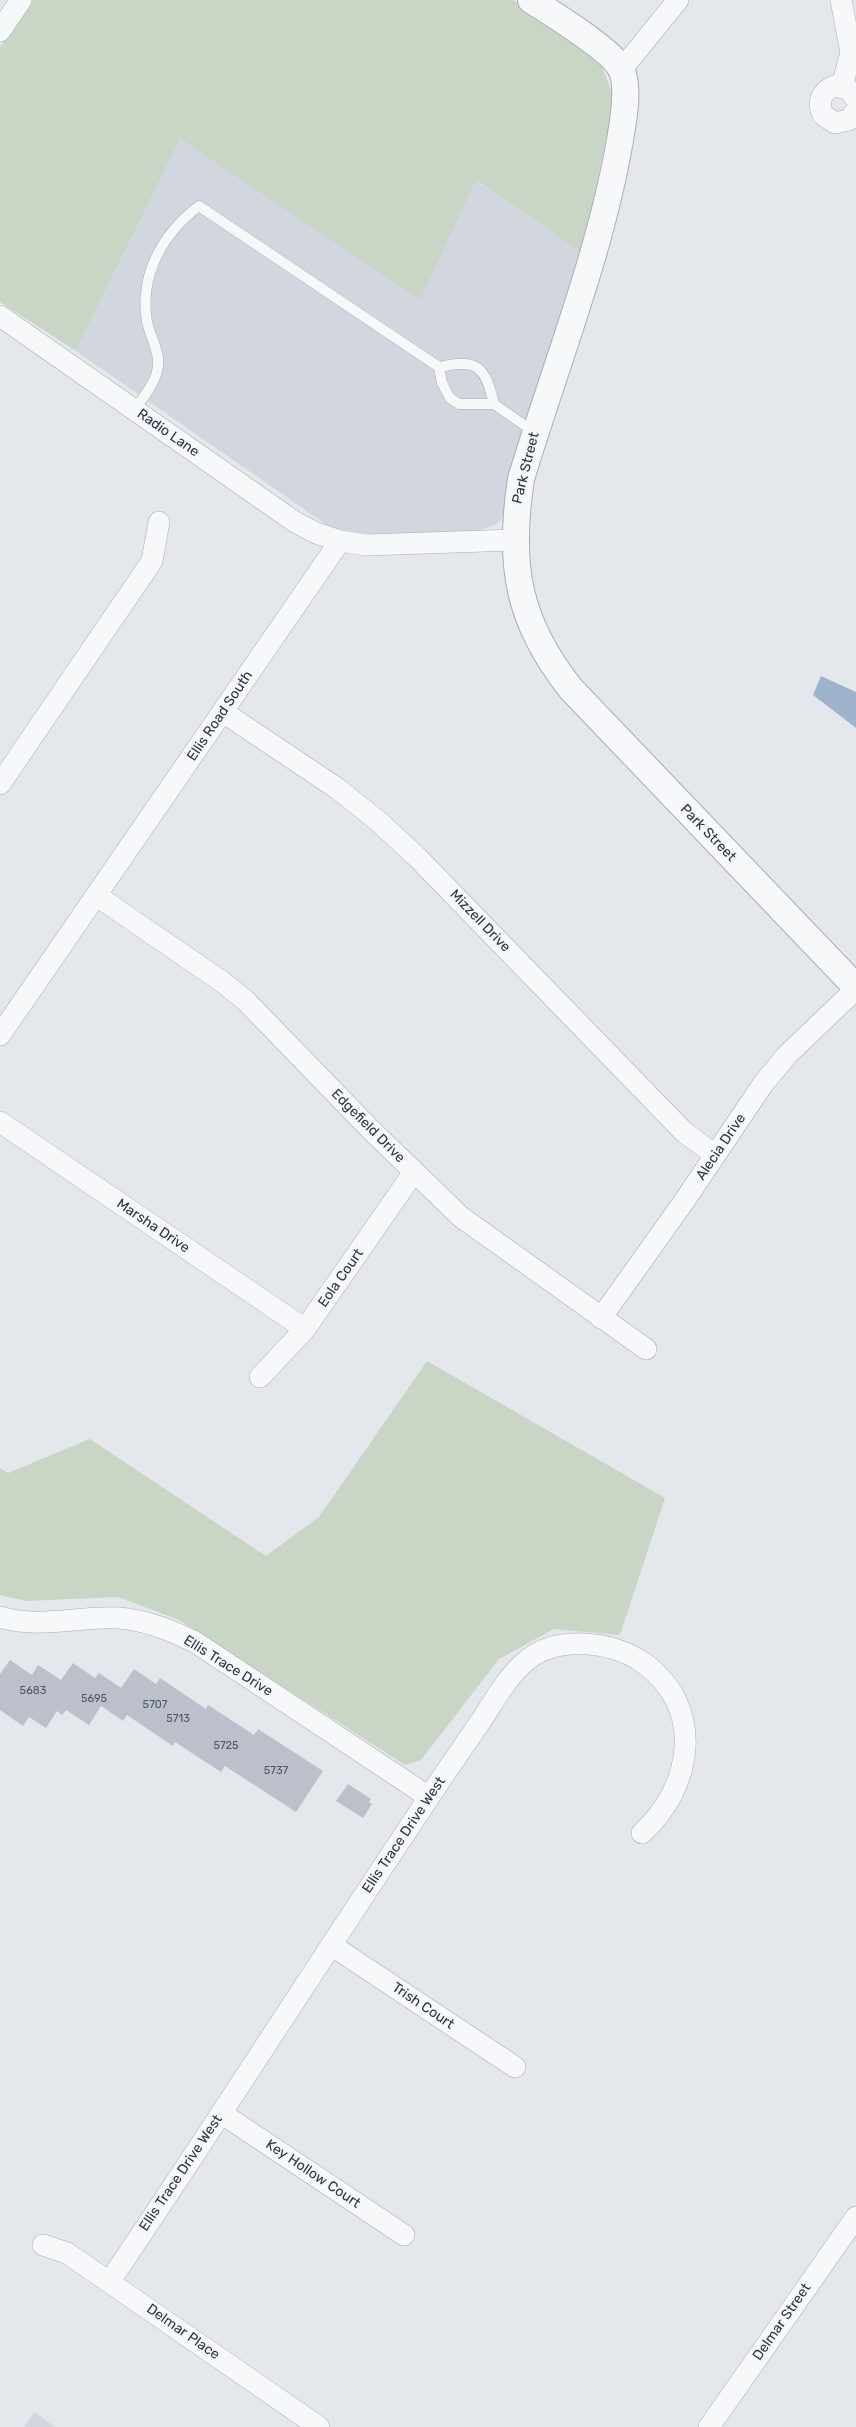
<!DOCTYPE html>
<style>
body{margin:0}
canvas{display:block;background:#e4e7ec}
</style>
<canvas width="856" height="2427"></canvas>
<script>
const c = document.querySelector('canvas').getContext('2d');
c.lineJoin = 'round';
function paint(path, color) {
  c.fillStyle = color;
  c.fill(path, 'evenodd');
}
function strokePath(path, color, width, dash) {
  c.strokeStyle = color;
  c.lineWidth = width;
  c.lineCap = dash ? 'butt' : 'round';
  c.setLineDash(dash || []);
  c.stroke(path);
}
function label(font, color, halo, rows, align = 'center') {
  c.font = font + ' Rubik,sans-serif';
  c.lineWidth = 4;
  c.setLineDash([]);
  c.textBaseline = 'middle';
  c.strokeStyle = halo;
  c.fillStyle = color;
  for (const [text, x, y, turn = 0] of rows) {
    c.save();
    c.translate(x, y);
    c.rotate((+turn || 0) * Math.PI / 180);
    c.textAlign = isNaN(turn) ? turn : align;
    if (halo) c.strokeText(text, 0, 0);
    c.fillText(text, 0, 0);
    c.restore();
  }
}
const built = new Path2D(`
 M180,139L420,300L475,180L583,254L505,515L497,524L475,532L340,534L76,351Z
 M34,2412L55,2427H24Z`);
const green = new Path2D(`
 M33,0H513L598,55L614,99L583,254L476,180L420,300L180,139L76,351L0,302V47Z
 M427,1361L665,1498L620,1635L554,1629L499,1659L421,1760L405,1765L179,1620L118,1597L26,1601L0,1595V1468L8,1473L90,1439L266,1556L319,1517Z`);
const water = new Path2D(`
 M821,676L856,692V728L813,695Z`);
const building = new Path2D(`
 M10,1660L32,1675L38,1665L61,1680L73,1663L95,1678L99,1673L121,1688L134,1669L156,1684L160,1678L206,1709L208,1705L254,1735L258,1729L323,1771L296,1812L225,1766L221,1772L175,1742L173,1746L127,1715L123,1721L101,1706L89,1725L66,1710L62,1715L57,1711L46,1728L29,1717L23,1726L0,1710V1674Z
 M348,1784L371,1799L369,1802L372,1804L363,1818L336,1801Z`);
const service = new Path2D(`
 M439,367C478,358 485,367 494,404
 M135,409C144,396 156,383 158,366C160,353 150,335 147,322C139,275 163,233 199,206L439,367L442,383L450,398L459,404H494L534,432`);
const minor = new Path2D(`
 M841,0L851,53L842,86
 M0,31L21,0
 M622,69L678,0
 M856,99L848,89L834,86C821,92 817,102 823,115L835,123L849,120L856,111
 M0,316L295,522L316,533L340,541L366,545L515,540
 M223,712L338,789L378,821L417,857L684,1132L715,1155
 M0,784L152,561L159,522
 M97,896L221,981L245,1000L372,1131L461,1217L646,1349
 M0,1035L340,541
 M0,1122L305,1329
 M601,1318L685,1200L763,1084L787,1055L856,989
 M260,1377L305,1329L414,1172
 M0,1617C39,1629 79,1616 118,1618C146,1620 170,1630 195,1642L429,1797
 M331,1945L515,2067
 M221,2113L404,2235
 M43,2245L67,2253L319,2427
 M110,2281C210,2133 306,1982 406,1832C430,1795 455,1758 481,1721C494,1701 507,1677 526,1661C556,1635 611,1641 642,1662C705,1705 694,1786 642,1833
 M709,2427L856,2217`);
const tertiary = new Path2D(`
 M531,0C551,13 612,50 621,69C630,86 623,122 620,140C600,256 555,366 521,479C508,564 517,621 571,689L856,987`);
const numberNames = [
 ["5683",33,1691],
 ["5695",94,1699],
 ["5707",155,1705],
 ["5713",178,1719],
 ["5725",226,1746],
 ["5737",276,1771]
];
const streetNames = [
 ["Radio Lane",168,433,35],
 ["Park Street",526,468,-76],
 ["Ellis Road South",220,716,-56],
 ["Park Street",708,833,46],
 ["Mizzell Drive",480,921,46],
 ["Edgefield Drive",368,1126,45],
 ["Alecia Drive",721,1147,-56],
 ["Marsha Drive",153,1226,34],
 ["Eola Court",341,1278,-55],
 ["Ellis Trace Drive",228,1666,32],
 ["Ellis Trace Drive West",404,1835,-56],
 ["Trish Court",423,2006,34],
 ["Ellis Trace Drive West",181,2173,-56],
 ["Key Hollow Court",313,2174,34],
 ["Delmar Street",782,2322,-55],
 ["Delmar Place",183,2332,35]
];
paint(built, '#d2d6de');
paint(green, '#c9d6c5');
paint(water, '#9fb4cc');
paint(building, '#bbc0ca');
strokePath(service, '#a9aeb7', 11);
strokePath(minor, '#a9aeb7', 22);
strokePath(tertiary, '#a9aeb7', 28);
strokePath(service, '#f7f8fa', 10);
strokePath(minor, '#f7f8fa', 21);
strokePath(tertiary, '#f7f8fa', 26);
label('11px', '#4f5766', null, numberNames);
label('14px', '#2b3445', '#f4f6f9', streetNames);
</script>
